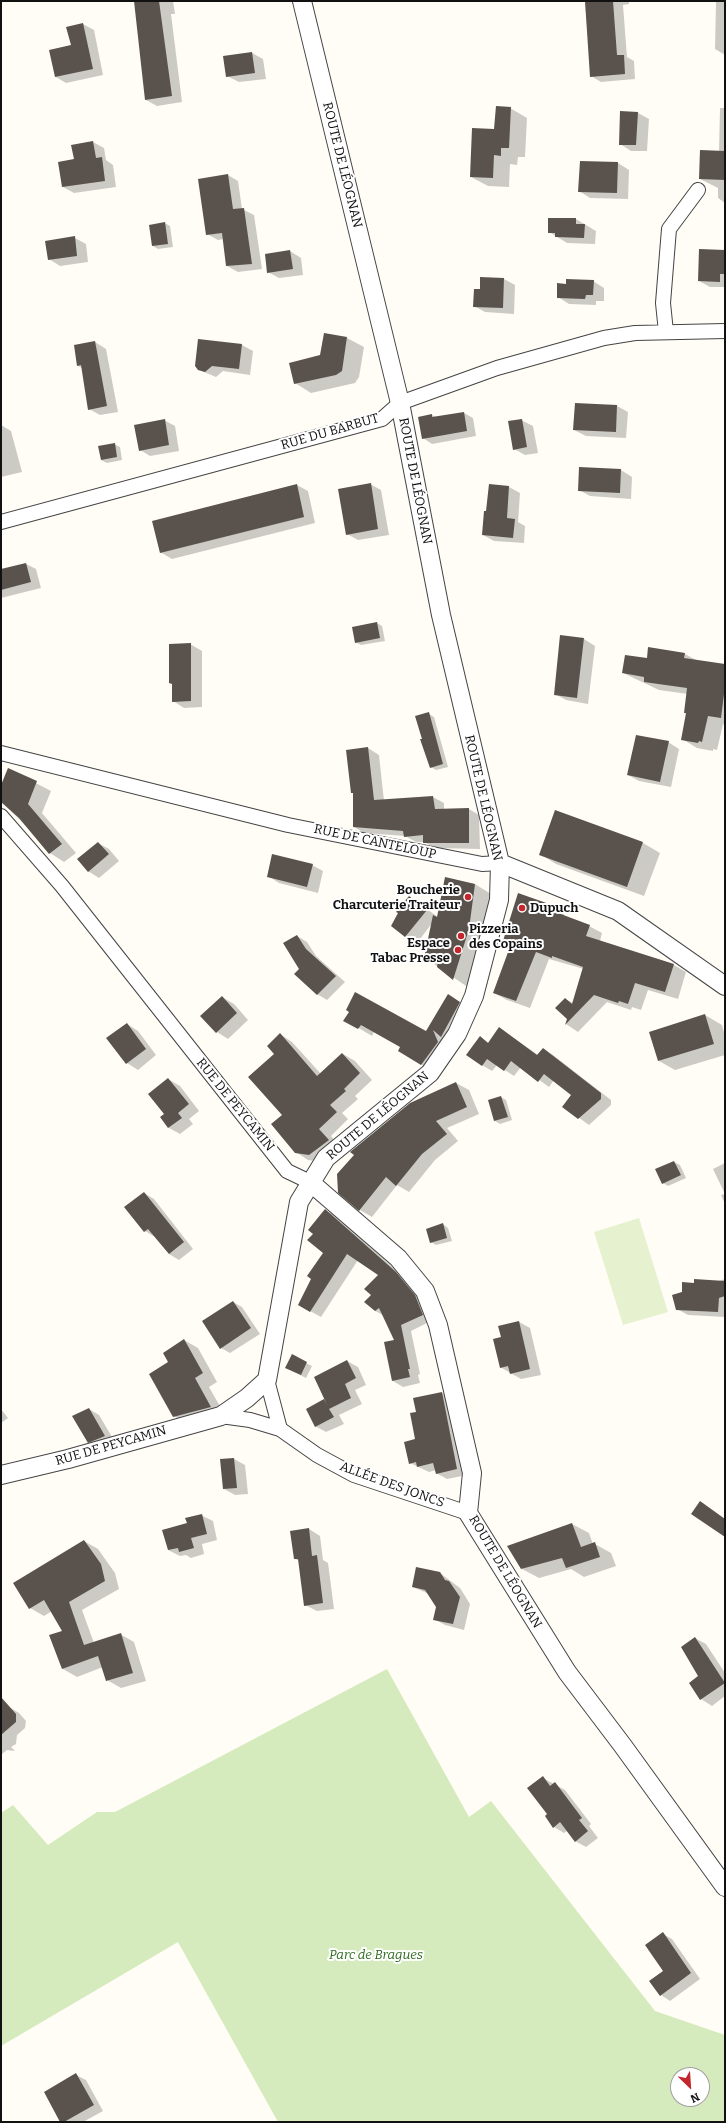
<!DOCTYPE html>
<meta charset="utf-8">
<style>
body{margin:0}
#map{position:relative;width:726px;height:2123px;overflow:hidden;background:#fffdf5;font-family:Bitter,serif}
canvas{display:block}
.frame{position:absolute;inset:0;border:2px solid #111;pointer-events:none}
.north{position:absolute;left:670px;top:2067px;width:40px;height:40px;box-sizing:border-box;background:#fff;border:1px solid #a0a0a0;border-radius:50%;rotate:155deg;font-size:11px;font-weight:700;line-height:16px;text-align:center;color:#111}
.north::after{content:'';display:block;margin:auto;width:14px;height:18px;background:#c4262e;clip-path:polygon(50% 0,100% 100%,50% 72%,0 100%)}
</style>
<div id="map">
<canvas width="726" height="2123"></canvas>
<div class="frame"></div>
<div class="north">N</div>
</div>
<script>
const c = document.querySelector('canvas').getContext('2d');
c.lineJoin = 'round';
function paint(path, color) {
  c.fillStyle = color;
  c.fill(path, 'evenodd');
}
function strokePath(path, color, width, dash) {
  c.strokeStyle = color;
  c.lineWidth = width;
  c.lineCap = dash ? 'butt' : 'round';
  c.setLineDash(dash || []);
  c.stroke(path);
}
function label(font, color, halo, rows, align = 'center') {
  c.font = font + ' Bitter,serif';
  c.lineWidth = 4;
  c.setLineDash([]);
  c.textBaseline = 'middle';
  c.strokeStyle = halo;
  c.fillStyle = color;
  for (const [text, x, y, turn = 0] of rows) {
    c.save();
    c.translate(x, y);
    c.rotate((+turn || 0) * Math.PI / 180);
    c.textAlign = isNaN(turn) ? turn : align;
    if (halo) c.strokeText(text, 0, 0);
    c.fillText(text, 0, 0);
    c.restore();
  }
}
const green = new Path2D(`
 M387,1669L469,1817L491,1801L655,2011L725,2035V2122H278L178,1942L1,2046V1813L13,1805L48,1845L97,1812H115ZM678,2075H702V2099H678Z`);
const pitch = new Path2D(`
 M639,1218L668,1312L623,1325L594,1232Z`);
const shadow = new Path2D(`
 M135,1H173L175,14H171L182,102L157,106L146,100Z
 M585,1H629V4L623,5L627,57L634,61L635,79L601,82L591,76Z
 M716,2H725V55L715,49Z
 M83,24L94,30L103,75L66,83L56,77Z
 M252,53L263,59L266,79L239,82L227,76Z
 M510,108L527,118L525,157H518L517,165L510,164L509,187L488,186L471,177L495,130Z
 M720,108H725V203L718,198V188L700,179L719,152Z
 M638,113L649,119L647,151H631L620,144Z
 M93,142L104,148L106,160L113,165L116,187L74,193L63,187L75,160Z
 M618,163L629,170L628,199L590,198L579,191Z
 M228,175L238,181L242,209L254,215L262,269L238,272L227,266L224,239L218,240L207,234Z
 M576,219L596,231L595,244L567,243L549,232Z
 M165,223L170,226L173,247L158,249L153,246Z
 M75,238L86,244L88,262L60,266L49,259Z
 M725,250V287H710L699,281Z
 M290,251L301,258L303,275L279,278L268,272Z
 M481,278L504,279L515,285L514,314L485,312L474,306L481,290Z
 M593,281L604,288V301H596V305L569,304L558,297Z
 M325,334L347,338L364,347L359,377L355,383L311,393L295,383L321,356Z
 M95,342L106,349L118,412L100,415L89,409L82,368L78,366Z
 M242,345L253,351L250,375L223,371L216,377L199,370Z
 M617,406L628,412L626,438L586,436L574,430Z
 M464,413L473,418L476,436L432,444L423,438L432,415L436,417Z
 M164,420L175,426L179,451L150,456L140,450Z
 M521,420L533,426L538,453L525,455L514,449Z
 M1,425L11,431L22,472L1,477Z
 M114,444L120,447L122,460L107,463L101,460Z
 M580,468L621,470L632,477L631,499L590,496L579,490Z
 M370,484L381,490L389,535L358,540L347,534Z
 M297,485L308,491L315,523L172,559L160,552L153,522Z
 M509,487L520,493L518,522L525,526L524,543L494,541L483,535L487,512Z
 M26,564L36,569L41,588L1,598V570Z
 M377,623L382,626L385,641L361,645L355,642Z
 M584,639L595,646L588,704L566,700L555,694Z
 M190,644L202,651V707L184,708L173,701Z
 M685,654L698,661L725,665V725L723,724L717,750L713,749V751L697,748L682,739L687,714L685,713L688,694L659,690L623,673L647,659Z
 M429,714L434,717L448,767L436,770L431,767L423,739Z
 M668,742L679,749L671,787L639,781L628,775Z
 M368,748L379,755L384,801L433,797L444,803V810L469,809L479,815L480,849L435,848L424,842H416L405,836L364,833L354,827V793L347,751Z
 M9,769L51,791L42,813L76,853L64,862L50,853L28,828L1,801V787Z
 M555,811L643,843L660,853L644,896L556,864L540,854Z
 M98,843L109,849L119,861L99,878L88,871Z
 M312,865L323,871L318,893L279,883L268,876Z
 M446,878L475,884L491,894L485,939L469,988L425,958L433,922L417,943L405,936L410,897L438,917Z
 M552,906L564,914V916L589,926L602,933L600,941L674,965L686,972L678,999L648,990L641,1010L632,1007L631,1010L607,1002L578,1032L566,1024L568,1019L565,999L573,1003L584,969L549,959L530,1008L507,1000L494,993L511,945L504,941Z
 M297,936L307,942L316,956L345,982L327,1000L317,994L300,970Z
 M448,996L461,1003L434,1072L399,1051L402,1047L374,1032L372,1036L345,1020L426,1032Z
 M222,997L234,1004L248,1020L228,1039L217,1032Z
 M705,1015L722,1025L725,1036V1055L675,1070L659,1061Z
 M127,1024L138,1031L156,1055L138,1070L127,1063L108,1038Z
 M499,1028L538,1055L543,1049L553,1055L611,1100V1105L589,1125L564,1107L572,1095L554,1080L549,1087L521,1067L514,1076L497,1065L492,1071L482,1065L480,1038L489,1043Z
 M280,1034L292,1042L321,1074L343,1054L355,1061L372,1080L355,1096L358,1099L342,1113L348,1119L331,1136L340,1147L322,1162L308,1160L296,1152L283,1115Z
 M168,1079L180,1086L199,1111L189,1119L193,1124L180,1134L169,1128L162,1117L165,1114Z
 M456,1083L469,1090L479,1114L447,1128L458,1141L435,1160L409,1192L397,1185L372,1217L360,1210Z
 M501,1097L506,1100L512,1120L500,1124L495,1121L489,1101Z
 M674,1162L680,1165L686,1178L668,1186L663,1183Z
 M725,1163V1204L721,1195L725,1194L713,1169Z
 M144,1193L154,1199L193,1249L179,1260L169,1254L155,1237L145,1231Z
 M325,1210L336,1216L406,1279L425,1302L433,1320L411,1331L420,1374L418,1375L420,1383L403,1387L393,1381L395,1341L383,1315L375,1311L372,1295L379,1275L358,1260L321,1317L299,1305L324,1253L314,1234Z
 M443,1224L448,1228L452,1241L436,1245L431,1242Z
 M725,1279V1317L688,1315L677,1309L673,1295Z
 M233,1302L242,1307L260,1334L230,1353L221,1348Z
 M519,1322L530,1328L541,1375L521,1379L500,1367L502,1338Z
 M184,1340L198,1348L217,1382L209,1387L225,1415L188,1425L174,1416L169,1362Z
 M347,1361L358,1367L366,1385L355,1390L362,1404L339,1415L344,1424L326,1432L315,1426L324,1401L327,1402Z
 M306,1363L312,1366L306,1378L292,1371Z
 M442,1393L453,1400L467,1475L447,1479L436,1473V1470L429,1472L410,1463L416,1440L418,1413Z
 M1,1409L8,1418L1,1423Z
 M89,1409L99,1415L115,1442L99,1448L88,1442Z
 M234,1459L245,1465L248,1494L235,1495L224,1489Z
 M201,1515L213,1521L217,1540L202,1544L204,1554L191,1558L186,1555L180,1556L168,1550L188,1524Z
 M572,1524L589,1533L593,1544H595L611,1553L616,1566L584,1577L571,1569L539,1578L522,1569Z
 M309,1529L320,1536L323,1560L328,1563L334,1609L317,1611L305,1605L300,1561L295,1559Z
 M84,1541L98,1549L115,1573L119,1589L82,1610L94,1643L120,1634L134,1642L146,1681L121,1688L107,1680L103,1667L77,1677L63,1669L64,1631L52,1611L44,1616L30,1608Z
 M440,1573L460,1588L470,1604L464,1630L445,1625L434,1619L437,1607L429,1594L413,1587Z
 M695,1638L706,1644L725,1673V1696L712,1706L701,1699Z
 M1,1707H9L19,1713L26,1721L25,1728L17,1735L16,1744L11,1747L15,1751L7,1750L2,1754Z
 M543,1778L565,1790L591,1824L589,1826L598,1838L586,1847L575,1841L567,1831L564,1833L554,1827L548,1814Z
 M663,1934L672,1939L700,1979L670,2001L661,1995L664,1971Z
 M76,2075L86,2080L103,2111L83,2122H62Z`);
const building = new Path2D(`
 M134,1H159L172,96L145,100Z
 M585,1H613L617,55H624L625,74L590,77Z
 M83,23L93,69L55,77L49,50L71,45L66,27Z
 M252,52L255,73L226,77L223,56Z
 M496,106L511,107L509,148H501V156L494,155L493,178L470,177L472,128L494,129Z
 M620,111L638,112L636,145H619Z
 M93,141L96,158L102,157L105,181L62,187L58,162L74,159L71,145Z
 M700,150L725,151V180L699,179Z
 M580,161L618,162L617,193L578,192Z
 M228,174L233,209L244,208L252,264L226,266L222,233L206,235L198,179Z
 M548,218H576V224H585L584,238L555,237V233H548Z
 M165,222L168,244L152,246L149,225Z
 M75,236L77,256L48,260L45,241Z
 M699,249L725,250V274H720V282L698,281Z
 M290,250L293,269L267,273L265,254Z
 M480,277L504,278L503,308L473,307L474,289H480Z
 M566,279L594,280L593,295H586L585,299L557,298V283L566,284Z
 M324,333L347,337L342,371L336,375L294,384L289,363L320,355Z
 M198,339L242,344L239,369L212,366L205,372L198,370L195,366Z
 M95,341L107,406L88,410L81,365L77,366L74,345Z
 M575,403L617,405L616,432L573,430Z
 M464,412L467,431L422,439L418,417L432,414V417Z
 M165,419L169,445L139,451L134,425Z
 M522,419L527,447L513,450L508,421Z
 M115,443L117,457L101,460L98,446Z
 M579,467L621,469L620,493L578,491Z
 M371,483L378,529L346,535L338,489Z
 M297,484L304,517L160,553L152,521Z
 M489,484L509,486L507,518L515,519L513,538L482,535L484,511H486Z
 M26,563L31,582L1,590V569Z
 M377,622L380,638L355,643L352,627Z
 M560,635L584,638L577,698L554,695Z
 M191,643V701L172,702V684L169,683V644Z
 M648,647L685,653L684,658L725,664V686L721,718L708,716L702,742L699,741L698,743L681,740L686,713H684L687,688L644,682V677L622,673L625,655L647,658Z
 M429,712L443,764L430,768L420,739H422L415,716Z
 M636,735L669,741L660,782L627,775Z
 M368,747L374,800L433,796L435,809L469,808V843H423V835L404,837L403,831L353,827V793H351L346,750Z
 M8,768L37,781L28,804L62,844L49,854L19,818L1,802V785Z
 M555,810L643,842L627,887L539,855Z
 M98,842L109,854L88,872L77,859Z
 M272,854L313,864L307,887L267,877Z
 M445,877L475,884L469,929L453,980L437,967L438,961L424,958L433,915L437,917Z
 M518,893L552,905L550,910L590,925L586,936L674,964L665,992L635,983L628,1004L619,1001L618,1003L594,995L565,1025L567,1019L555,1008L565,998L572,1004L583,967L552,956V958L536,952L516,1001L493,993L511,944L503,941Z
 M409,896L427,910L405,937L391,926L398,913L396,912Z
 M297,935L306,949L336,976L317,995L294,974L299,969L283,943Z
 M355,992L426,1031L448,994L460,1002L441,1037L433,1030L438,1042L421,1065L398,1051L400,1047L361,1025L358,1029L343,1021L349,1012L346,1010Z
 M222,996L237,1013L216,1033L200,1016Z
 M705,1014L714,1044L658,1061L649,1032Z
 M127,1023L146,1049L126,1064L106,1038Z
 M499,1027L537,1055L543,1048L601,1093V1099L578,1119L562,1107L571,1095L544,1074L538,1082L511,1061L504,1071L487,1059L482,1066L466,1055L480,1036L488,1043Z
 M280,1033L317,1076L342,1053L360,1073L344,1089L346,1091L330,1105L337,1112L319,1129L329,1140L309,1155L295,1153L271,1124L282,1115L248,1077L274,1054L267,1046Z
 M168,1078L189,1104L178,1113L182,1118L168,1128L160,1117L164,1114L148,1094Z
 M456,1082L467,1107L436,1121L447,1134L422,1154L396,1186L386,1177L359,1211L338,1193L337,1174L354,1155L350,1152L410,1103Z
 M501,1096L508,1117L494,1121L488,1100Z
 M674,1161L681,1175L662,1184L655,1169Z
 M144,1192L184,1242L169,1254L148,1229L144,1232L124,1207Z
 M325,1209L396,1272L415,1295L423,1315L401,1325L410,1369H408L410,1377L392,1381L384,1342L394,1340L379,1308L375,1311L364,1302L371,1295L364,1289L378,1275L347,1254L310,1312L298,1305L311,1279L307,1276L323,1253L307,1240L313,1234L308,1230Z
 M443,1223L447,1238L430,1243L426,1229Z
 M694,1279L725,1281V1296L719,1298L718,1312L676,1310L672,1295L682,1292V1282L694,1283Z
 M233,1301L251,1328L220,1349L202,1321Z
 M519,1321L530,1369L510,1374L508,1366L500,1368L493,1339L501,1337L498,1326Z
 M184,1339L203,1373L195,1378L211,1407L173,1417L149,1374L168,1362L163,1353Z
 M292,1354L307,1362L301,1375L285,1368Z
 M347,1360L356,1378L345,1384L351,1398L329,1409L334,1417L315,1427L306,1409L324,1399L328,1407L314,1377Z
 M442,1392L457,1469L436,1474L433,1463L417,1467L416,1462L409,1464L404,1442L415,1439L410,1413L416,1412L413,1398Z
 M89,1408L105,1436L88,1443L72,1416Z
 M234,1458L237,1488L223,1489L220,1459Z
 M700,1501L725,1519V1537L691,1514Z
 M202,1514L207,1534L191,1538L194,1548L179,1552L178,1548L168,1550L162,1530L187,1523L185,1518Z
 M572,1523L581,1547L595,1542L600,1557L566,1568L562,1558L521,1569L507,1546Z
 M309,1528L312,1556L317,1555L323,1603L304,1606L298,1559H294L290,1531Z
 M84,1540L101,1564L105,1581L69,1602L84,1645L121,1633L133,1673L106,1681L98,1656L62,1669L49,1635L62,1631L44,1600L29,1609L13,1583Z
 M416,1567L440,1572L445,1580L449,1581L460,1597L453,1624L433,1620L436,1607L425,1590L412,1587Z
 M695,1637L725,1683L700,1700L689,1683L698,1676L681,1647Z
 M1,1697L16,1714V1722L1,1735Z
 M543,1776L550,1786L555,1782L582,1818L579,1820L588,1831L575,1842L560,1822L553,1828L545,1816L547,1814L527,1788Z
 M663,1932L691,1973L660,1996L649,1981L663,1971L645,1945Z
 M76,2073L94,2105L64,2122H60L44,2092Z`);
const minor = new Path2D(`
 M666,332L663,303L669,229L698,190
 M1,522L382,419L400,403L497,368L604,338L635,333L725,331
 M1,753L288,825L482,864L500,863
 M1,816L62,886L287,1171L310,1182
 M267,1380L280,1429L317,1455L354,1475L468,1513
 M221,1416L250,1420L280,1429`);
const tertiary = new Path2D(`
 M500,863L618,911L725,986
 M310,1182L398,1258L425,1291L438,1325L472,1473L468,1513L567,1672L623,1746L725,1887
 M1,1475L68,1459L221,1416L247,1398L267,1380L299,1202L326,1158L430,1073L457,1034L474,996L499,900L500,863L441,615L400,403L302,1`);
const markers = [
 [468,897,4,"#c4262e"],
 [522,908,4,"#c4262e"],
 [461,936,4,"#c4262e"],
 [458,950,4,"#c4262e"]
];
const streetNames = [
 ["ROUTE DE LÉOGNAN",342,165,76],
 ["RUE DU BARBUT",330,432,-16],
 ["ROUTE DE LÉOGNAN",415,481,79],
 ["ROUTE DE LÉOGNAN",483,798,77],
 ["RUE DE CANTELOUP",375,842,12],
 ["RUE DE PEYCAMIN",235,1105,51],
 ["ROUTE DE LÉOGNAN",378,1116,-40],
 ["RUE DE PEYCAMIN",111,1446,-16],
 ["ALLÉE DES JONCS",392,1485,20],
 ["ROUTE DE LÉOGNAN",505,1572,59]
];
const poiNames = [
 ["Boucherie",460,890],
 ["Charcuterie Traiteur",460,905],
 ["Dupuch",530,908,"left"],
 ["Pizzeria",469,929,"left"],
 ["des Copains",469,944,"left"],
 ["Espace",450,943],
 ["Tabac Presse",450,958]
];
const parkNames = [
 ["Parc de Bragues",376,1955]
];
paint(green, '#d5ebbd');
paint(pitch, '#e6f2cf');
paint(shadow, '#0003');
paint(building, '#5a524d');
strokePath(minor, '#444', 16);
strokePath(tertiary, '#444', 20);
strokePath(minor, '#fff', 14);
strokePath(tertiary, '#fff', 18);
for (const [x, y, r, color] of markers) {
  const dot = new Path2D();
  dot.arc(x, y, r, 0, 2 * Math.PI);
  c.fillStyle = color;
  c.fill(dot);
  strokePath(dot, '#fff', 1.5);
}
label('13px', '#111', '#fff', streetNames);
label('bold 13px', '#111', '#fff', poiNames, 'right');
label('italic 13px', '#2f6b1f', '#fff', parkNames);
</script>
